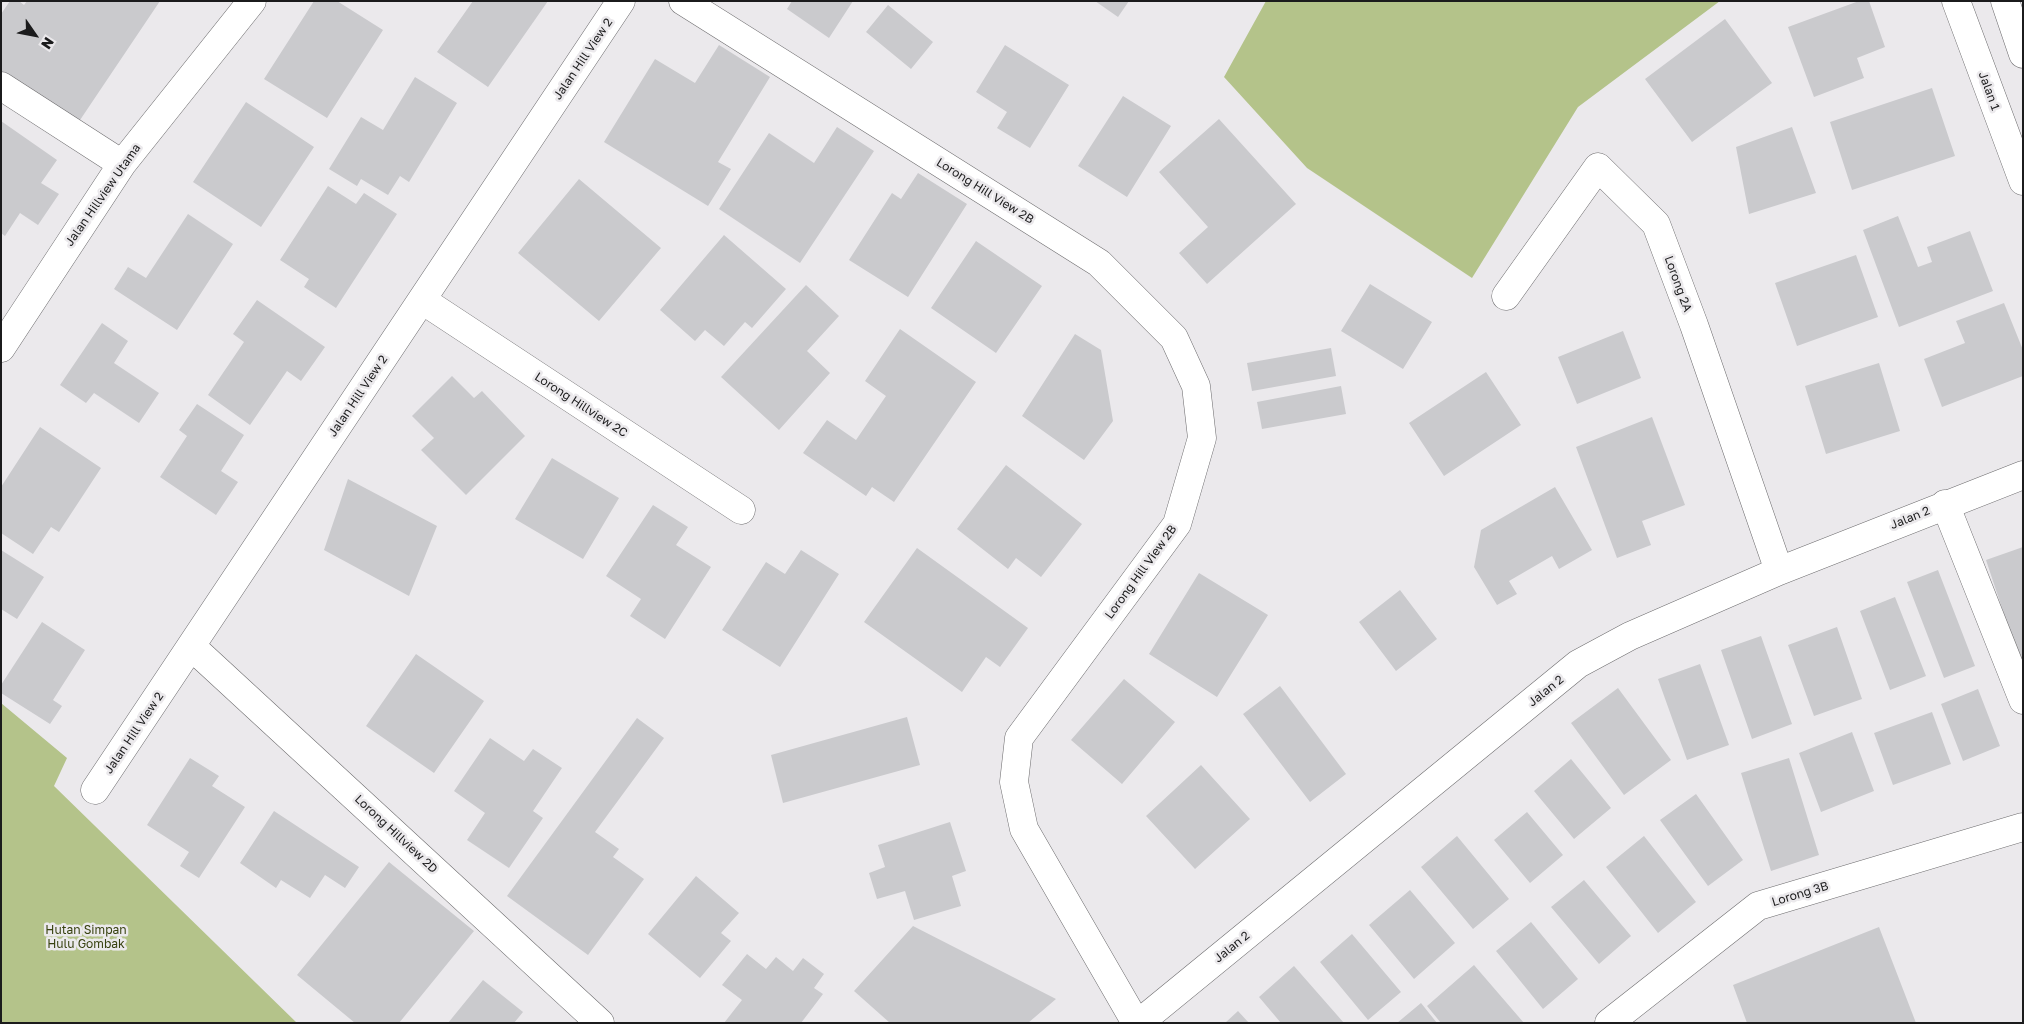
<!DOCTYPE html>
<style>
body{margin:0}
#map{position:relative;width:2024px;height:1024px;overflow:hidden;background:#ebe9ec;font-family:"Golos Text",sans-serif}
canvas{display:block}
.frame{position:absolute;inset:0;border:2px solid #1b1b1c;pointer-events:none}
.north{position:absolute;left:10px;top:10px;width:50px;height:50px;-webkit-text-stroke:4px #ebe9ec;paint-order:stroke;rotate:123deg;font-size:14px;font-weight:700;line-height:20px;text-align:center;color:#1b1b1c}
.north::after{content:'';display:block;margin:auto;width:18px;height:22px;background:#1b1b1c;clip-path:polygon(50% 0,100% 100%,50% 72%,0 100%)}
</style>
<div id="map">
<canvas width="2024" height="1024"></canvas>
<div class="frame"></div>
<div class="north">N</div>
</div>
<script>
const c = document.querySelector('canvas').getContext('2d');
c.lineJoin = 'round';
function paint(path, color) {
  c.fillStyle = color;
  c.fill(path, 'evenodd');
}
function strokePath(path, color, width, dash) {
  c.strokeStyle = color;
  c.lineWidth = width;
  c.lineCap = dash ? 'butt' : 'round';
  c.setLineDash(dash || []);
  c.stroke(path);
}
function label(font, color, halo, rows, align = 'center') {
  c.font = font + ' "Golos Text",sans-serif';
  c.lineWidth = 5;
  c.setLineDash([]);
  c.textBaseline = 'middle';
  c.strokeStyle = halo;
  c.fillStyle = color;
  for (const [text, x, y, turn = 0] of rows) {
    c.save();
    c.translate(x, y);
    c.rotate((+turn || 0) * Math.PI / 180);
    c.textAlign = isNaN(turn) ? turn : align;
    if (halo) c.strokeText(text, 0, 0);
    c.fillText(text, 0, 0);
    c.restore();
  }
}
const green = new Path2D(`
 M1266,1H1720L1578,107L1472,278L1307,168L1224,77Z
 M1,703L67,758L54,786L297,1023H1Z`);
const building = new Path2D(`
 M10,1H19L24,5L27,1H160L76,126L1,76V14Z
 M314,1H337L383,30L327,118L264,79Z
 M473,1H548L488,87L437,52Z
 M792,1H853L829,38L787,9Z
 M1095,1H1129L1118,17Z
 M1859,1H1869L1885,47L1857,58L1864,78L1814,97L1788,27Z
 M888,5L933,42L911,69L866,32Z
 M1725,19L1772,83L1692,142L1645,79Z
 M719,45L770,77L718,162L731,169L708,206L604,142L655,59L695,83Z
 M1005,45L1069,85L1030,148L997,128L1007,112L976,92Z
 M415,77L457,103L409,182L400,176L388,195L361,179L357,186L329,169L361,117L383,130Z
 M1932,88L1955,156L1852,190L1830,122Z
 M1123,96L1171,126L1127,197L1078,166Z
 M246,102L314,147L261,227L193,182Z
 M1219,119L1296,204L1207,284L1179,253L1208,227L1159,172Z
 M1,121L57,160L41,183L59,194L38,225L20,213L5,236L1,233Z
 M837,127L874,151L800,263L719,209L769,133L814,163Z
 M1792,127L1816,193L1749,214L1736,147Z
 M918,173L967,204L908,297L849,260L892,193L901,199Z
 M579,179L661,248L599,321L518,253Z
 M328,186L356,204L364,193L397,214L336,308L304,287L309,279L280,260Z
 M188,214L233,244L177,330L114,289L128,267L146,278Z
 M1898,216L1918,267L1932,262L1927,247L1970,231L1993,291L1899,327L1863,230Z
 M724,235L786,289L752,328L745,322L724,346L705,330L695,341L660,310Z
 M976,241L1042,286L996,353L931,308Z
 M1856,255L1878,317L1797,346L1775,283Z
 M1370,284L1432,322L1403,369L1341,331Z
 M806,285L839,316L807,351L830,373L779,430L721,377Z
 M257,300L325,347L301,381L287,371L250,425L208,395L244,342L233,334Z
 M2004,303L2023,350V376L1942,407L1924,359L1965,343L1956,321Z
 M102,323L128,341L114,363L159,393L139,423L94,393L86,403L60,385Z
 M900,329L976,382L894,502L872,487L866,496L803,453L827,420L856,440L886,396L865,381Z
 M1623,331L1641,378L1577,404L1558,357Z
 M1075,334L1101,350L1113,421L1084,460L1022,416Z
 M1331,348L1336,376L1252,391L1247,363Z
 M1879,363L1900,431L1826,454L1805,386Z
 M1486,372L1521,425L1444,476L1409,423Z
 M452,376L474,398L482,391L525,436L466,495L421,450L434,438L412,416Z
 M1341,386L1346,414L1262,429L1257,402Z
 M197,404L244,435L221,471L238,482L216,515L160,477L187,436L179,430Z
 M1652,417L1685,505L1642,521L1651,545L1617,558L1576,447Z
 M40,427L101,468L59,532L51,527L33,554L1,533V487Z
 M552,458L619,498L583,559L515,519Z
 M1006,465L1082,524L1041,577L1016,558L1008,569L957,529Z
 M348,479L437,526L409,596L324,550Z
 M1555,487L1592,550L1559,569L1552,556L1509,581L1517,594L1497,605L1474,567L1481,530Z
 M653,505L688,527L676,545L711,567L665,639L630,616L641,599L606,576Z
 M2023,547V668H2022L1986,560Z
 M917,548L1028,628L1000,667L986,657L962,692L864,622Z
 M1,550L44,577L17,619L1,609Z
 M801,550L839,574L780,667L722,630L766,562L785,574Z
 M1938,570L1975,666L1944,678L1907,582Z
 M1199,573L1268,615L1217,697L1149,654Z
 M1400,590L1437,639L1396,671L1359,622Z
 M1895,597L1926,676L1890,690L1860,611Z
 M42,622L85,650L53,700L62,706L50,724L1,693V685Z
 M1837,627L1862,699L1814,716L1788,645Z
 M1761,636L1792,724L1752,739L1721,650Z
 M416,654L484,701L434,773L366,726Z
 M1700,664L1729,745L1687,760L1658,679Z
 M1124,679L1175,722L1122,784L1071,740Z
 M1280,686L1346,774L1310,802L1243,714Z
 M1618,688L1671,760L1624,795L1571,723Z
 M1978,689L2000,746L1963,761L1941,704Z
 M1932,712L1951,764L1893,785L1874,733Z
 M907,717L920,765L783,803L771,755Z
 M637,718L664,738L595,832L619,849L613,857L644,879L588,955L507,896Z
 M1852,732L1874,791L1821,812L1799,753Z
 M490,738L524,761L533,749L562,768L533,811L543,818L509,868L467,840L485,813L454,791Z
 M190,758L219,776L212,786L245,807L199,878L180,866L189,852L147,825Z
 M1789,758L1819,855L1771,871L1741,773Z
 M1571,759L1611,808L1574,839L1534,791Z
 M1201,765L1250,819L1195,869L1146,816Z
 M1696,794L1743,860L1708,886L1660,820Z
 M274,811L359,867L345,888L325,875L310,898L281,880L276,888L240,863Z
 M1527,812L1563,855L1530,883L1494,840Z
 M950,822L966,871L952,876L961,906L914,920L905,891L877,899L869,873L885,867L878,845Z
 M1457,836L1509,899L1473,929L1421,867Z
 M1644,836L1696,902L1658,933L1606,867Z
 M389,862L474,931L399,1023H355L297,975Z
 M696,876L739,913L721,933L731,941L700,978L648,934Z
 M1584,880L1631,936L1599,964L1551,907Z
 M1410,890L1455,943L1414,979L1369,925Z
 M1531,922L1578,979L1543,1009L1496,951Z
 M913,926L1056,999L1028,1023H890L854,991Z
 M1879,927L1916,1023H1747L1733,985Z
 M1352,934L1401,992L1368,1020L1320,962Z
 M747,954L766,969L776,957L793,971L803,958L824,974L814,988L823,994L801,1023H724L742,1000L722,985Z
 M1474,965L1524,1023H1441L1427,1006Z
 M1294,966L1344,1023H1281L1259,997Z
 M483,980L523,1012L514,1023H448Z
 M1421,1003L1437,1023H1397Z
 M1238,1011L1249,1023H1225Z`);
const minor = new Path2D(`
 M683,1L1099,263L1174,338L1196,386L1202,438L1177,524L1019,738L1014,782L1024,829L1136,1023
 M1956,1L2023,181
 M2005,1L2023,54
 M1,86L122,164
 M1506,296L1598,167L1656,224L1694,325L1779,571
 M422,300L741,510
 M1,348L122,164L252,1
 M1945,504L2023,700
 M191,646L600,1023
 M95,790L621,1
 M1139,1023L1578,664L1630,636L1779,571L2023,475
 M1609,1023L1758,906L2023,827`);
const streetNames = [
 ["Jalan Hill View 2",583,59,-56],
 ["Jalan 1",1989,91,70],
 ["Lorong Hill View 2B",985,191,32],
 ["Jalan Hillview Utama",103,195,-55],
 ["Lorong 2A",1678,284,70],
 ["Jalan Hill View 2",358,396,-56],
 ["Lorong Hillview 2C",581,405,33],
 ["Jalan 2",1910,518,-22],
 ["Lorong Hill View 2B",1141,572,-54],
 ["Jalan 2",1546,691,-39],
 ["Jalan Hill View 2",134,733,-56],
 ["Lorong Hillview 2D",396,834,43],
 ["Lorong 3B",1800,894,-17],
 ["Jalan 2",1232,947,-39]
];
const parkNames = [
 ["Hutan Simpan",86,930],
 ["Hulu Gombak",86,944]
];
paint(green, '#b4c38a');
paint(building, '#cacacd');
strokePath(minor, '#6d6c6e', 29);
strokePath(minor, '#fff', 28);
label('12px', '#1b1b1c', '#ebe9ec', streetNames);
label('12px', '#37410f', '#ebe9ec', parkNames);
</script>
